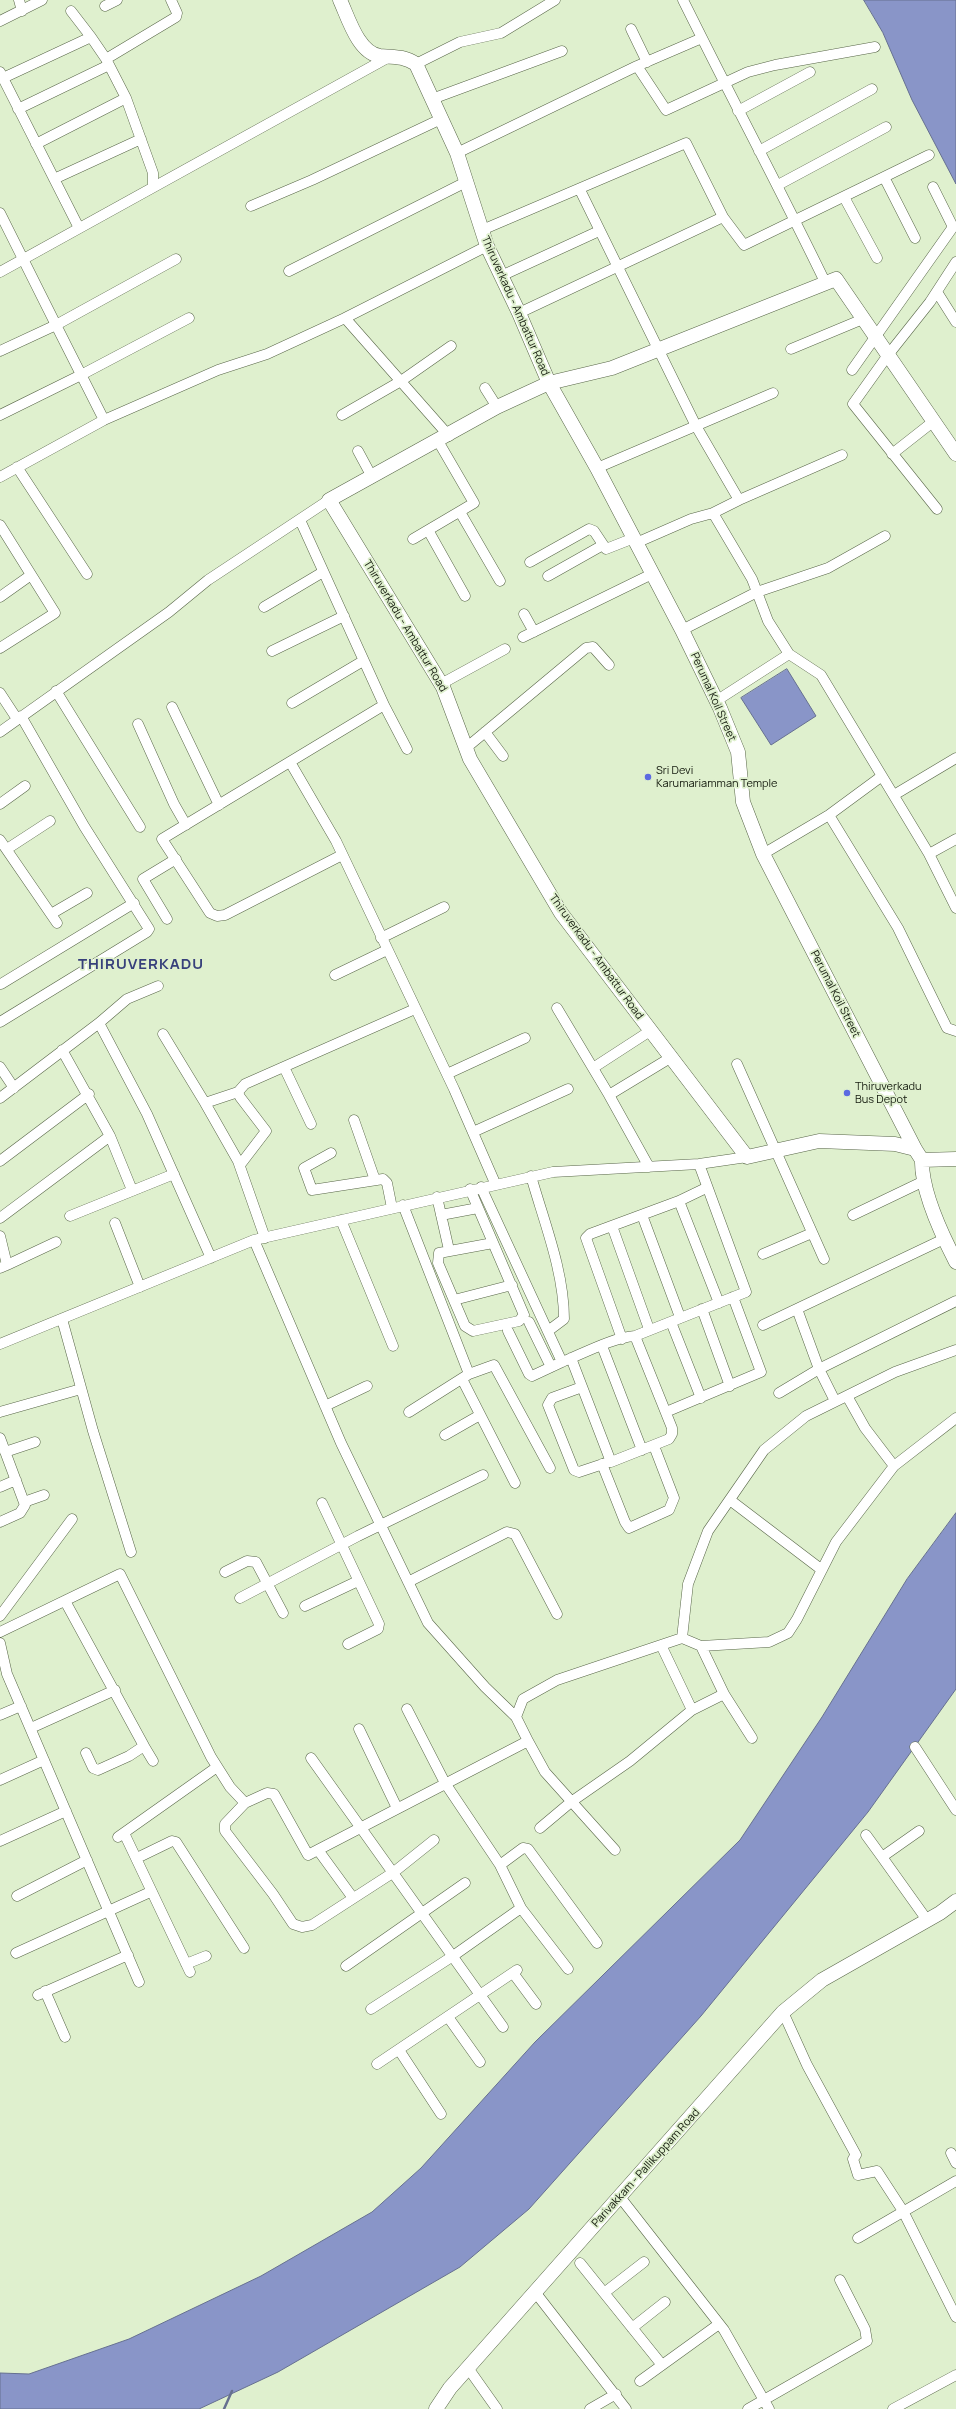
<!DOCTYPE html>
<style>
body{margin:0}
canvas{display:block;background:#dff0ce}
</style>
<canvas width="956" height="2409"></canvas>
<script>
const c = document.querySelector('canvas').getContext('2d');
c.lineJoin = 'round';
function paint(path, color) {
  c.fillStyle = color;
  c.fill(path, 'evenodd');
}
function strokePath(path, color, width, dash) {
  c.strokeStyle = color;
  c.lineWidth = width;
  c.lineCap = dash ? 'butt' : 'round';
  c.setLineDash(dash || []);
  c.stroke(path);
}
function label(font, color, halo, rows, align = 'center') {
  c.font = font + ' Manrope,sans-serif';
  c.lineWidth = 3.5;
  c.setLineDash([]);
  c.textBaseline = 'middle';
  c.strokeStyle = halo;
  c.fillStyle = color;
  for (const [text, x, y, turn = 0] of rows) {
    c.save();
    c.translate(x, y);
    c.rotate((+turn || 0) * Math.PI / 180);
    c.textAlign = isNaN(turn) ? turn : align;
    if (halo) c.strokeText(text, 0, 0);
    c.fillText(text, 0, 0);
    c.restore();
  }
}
const water = new Path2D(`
 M864,0H956V184L912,100L883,33Z
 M787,669L816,716L771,745L741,698Z
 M956,1513V1689L868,1812L701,2016L529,2209L460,2267L278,2372L199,2409H0V2373L29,2374L129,2339L261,2276L372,2212L421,2168L535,2042L740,1840L822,1717L907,1579Z`);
const stream = new Path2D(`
 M224,2409L232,2391`);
const street = new Path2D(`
 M19,0L22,11
 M683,0L702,38
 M105,6L117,0
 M71,11L91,37
 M0,21L42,0
 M631,29L647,62
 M106,59L126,98L153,173V186
 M416,64L460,42L501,33L555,0
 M637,66L666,110L748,72L775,65L875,47
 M0,72L3,78L91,37L106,59L176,17L177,13L171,0
 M3,78L79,228
 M432,99L562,51
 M18,109L109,65
 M738,111L810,72
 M36,144L126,98
 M759,151L872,89
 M457,153L637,66L702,38C743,120 786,201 826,284
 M884,177L929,155
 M54,179L141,139
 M778,185L886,127
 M580,190L696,426L739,500L842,455
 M844,197L877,258
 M251,206L312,180L441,119
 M0,213L56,325L0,351
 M482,230L686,143L723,217L744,245L884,177L915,238
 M289,271L466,182
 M0,272L389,57
 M501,276L599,231
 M937,292L956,322
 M519,313L723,217
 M345,318L487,246
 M791,349L863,319
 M852,370L953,227L933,187
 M485,388L497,407
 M0,415L81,375L189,318
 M342,415L401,381L451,346
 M104,420L56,325L176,259
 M358,451L372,477
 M892,454L934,421
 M17,467L87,574
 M597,468L773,393
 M0,477L104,420L218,370L267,354L345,318L449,436
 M937,509L853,404L888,355L930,302L956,262
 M460,512L500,581
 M713,513L739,500
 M300,520L384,705L162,839L210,913L217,916L225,915L342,855
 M0,525L55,613L0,648
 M428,530L465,596
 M413,539L474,503L438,441
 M636,543L691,519L713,513L752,579L757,592L828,568L885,536
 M530,562L589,529L594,531L606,549L634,538
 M548,576L603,545
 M0,597L31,575
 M264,607L323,572
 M524,614L534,632
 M682,630L757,592L768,621L789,654
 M523,637L652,574
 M272,651L344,616
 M441,684L505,649
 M56,691L140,827
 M0,693L17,719
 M716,701L789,654L821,675L929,854
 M292,703L363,661
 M384,705L407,749
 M172,707L219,805
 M138,724L174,804L186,825
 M0,732L169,612L208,580L329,500
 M485,732L503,756
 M466,748L586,648L593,647L609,665
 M290,762L336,841L454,1089L495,1183
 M894,795L956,758
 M0,804L25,786
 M829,815L898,928L947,1028L956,1031
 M956,839L929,854L956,908
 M0,840L57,923
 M7,849L50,821
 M763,854L829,815L882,776
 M51,914L87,893
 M167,919L143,879L176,859
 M381,938L444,907
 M335,975L387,950
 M1,984L134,903
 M557,1008L609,1095L670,1058
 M0,1022L147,932L149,929L84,826L21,716
 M99,1023L127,999L158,986
 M163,1034L205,1103
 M62,1050L110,1136L132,1190
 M737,1064L824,1259
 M0,1067L14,1088
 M284,1067L311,1124
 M593,1068L650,1031
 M447,1074L525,1038
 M238,1092L205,1103L238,1161L265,1238
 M609,1095L649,1167
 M0,1098L99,1023L147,1114L211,1258
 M354,1120L375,1180
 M473,1132L568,1089
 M331,1153L304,1168L312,1190L383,1179L387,1183L392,1208
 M0,1161L89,1094
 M240,1165L266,1131L240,1097L238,1092L245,1084L415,1009
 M531,1176C544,1222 564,1271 564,1319L548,1331
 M481,1187L562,1362C582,1354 614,1337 635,1336L672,1428V1434L669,1439L611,1462L571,1358
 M470,1189L524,1315L519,1321L473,1331L465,1326L438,1263L439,1253L493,1243
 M437,1197L449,1250
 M679,1201L719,1303
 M403,1205L469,1374
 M441,1215L478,1208
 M642,1215L680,1317
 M853,1215L924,1181
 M70,1216L174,1174
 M0,1218L110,1136
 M341,1220L393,1346
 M115,1223L140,1287
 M612,1226L649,1329
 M0,1236L7,1265L0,1268
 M763,1254L812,1233
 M7,1265L56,1242
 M454,1300L512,1285
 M702,1309L730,1386
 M797,1309L819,1369L956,1301
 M62,1319L93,1431L131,1552
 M529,1322L551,1367
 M671,1322L701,1398
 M763,1325L944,1239
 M508,1331L529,1374L532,1376L562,1362
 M635,1336L746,1292L699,1164
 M622,1339L586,1238L590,1234L679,1201L706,1188
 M0,1344L254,1240L553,1172L699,1164L747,1157
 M602,1346L642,1450
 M462,1379L515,1483
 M582,1387L552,1398L548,1405L574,1470L579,1472L609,1462
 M779,1393L819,1369L835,1401
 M847,1396L865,1428L894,1466
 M325,1406L367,1386
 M0,1412L81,1389
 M409,1412L469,1374L494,1365L550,1468
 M666,1412L761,1372L733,1297
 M445,1435L480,1415
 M0,1438L25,1505L20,1513L0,1522
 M5,1452L35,1442
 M602,1464L625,1522L629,1528L669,1510L674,1498L654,1446
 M0,1487L16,1480
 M730,1500L822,1570
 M24,1502L44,1495
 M322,1503L379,1624L378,1629L348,1644
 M225,1572L247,1561L256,1562L283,1613
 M408,1582L507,1532L515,1534L557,1614
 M240,1598L358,1536L483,1475
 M65,1601L144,1746L129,1756L98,1770L93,1768L86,1753
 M305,1606L358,1581
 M0,1616L72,1519
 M0,1632L120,1574L211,1757L230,1787L245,1803L267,1793L274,1794L308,1855L528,1741L516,1717L485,1687L428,1623L341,1443L254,1240
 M682,1638L701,1646L769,1642L788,1633L797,1619L836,1542L894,1466L956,1418
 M0,1643L7,1674L139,1982
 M661,1645L692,1710
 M701,1646L724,1694L752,1738
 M407,1709L445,1783L500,1865L521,1908L568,1969
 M0,1715L21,1706
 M516,1717L523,1699L557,1680L682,1638L688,1584L708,1531L764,1450L806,1416L895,1372L956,1350
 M31,1728L115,1690
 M359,1729L397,1808
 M528,1741L545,1772L615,1850
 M144,1746L153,1761
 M915,1747L956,1810
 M311,1758L503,2027
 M0,1780L44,1760
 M245,1803L225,1824V1831L273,1894L293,1924L302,1927L312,1925L394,1872L434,1840
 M540,1828L571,1802L630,1761L692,1710L724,1694
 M919,1831L882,1857L927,1920
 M124,1833L190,1972
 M866,1835L882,1857
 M118,1837L217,1767
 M0,1841L66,1811
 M318,1850L353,1898
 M137,1858L172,1841L176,1842L244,1948
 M500,1865L523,1848L528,1849L597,1943
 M17,1896L87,1860
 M16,1953L148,1893
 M186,1964L206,1956
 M346,1966L465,1883
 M513,1973L536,2004
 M45,1991L65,2037
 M38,1995L128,1955
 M371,2009L453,1956L521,1908
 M783,2012L807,2065L856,2155L853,2159L858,2175L877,2171L903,2211L956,2317
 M448,2017L480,2062
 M399,2050L441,2114
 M377,2064L517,1970
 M951,2153L956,2163
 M620,2197L724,2330L769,2409
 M858,2238L956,2181
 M580,2263L662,2365
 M535,2292L626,2409
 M604,2293L644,2262
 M632,2328L665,2302
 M468,2368L497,2409
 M640,2381L719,2324
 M590,2409L616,2394
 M748,2409L867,2341L865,2329L840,2280
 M893,2409L956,2375`);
const secondary = new Path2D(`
 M340,0C348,17 358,53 380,56C394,57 404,56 416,64L457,153L487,246L519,313L549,383L597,468L682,630L720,708L738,752L743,802L763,854L915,1149
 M956,454L836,279L612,368L549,383L497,407L329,500L443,687L470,759L561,913L747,1157L819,1141L895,1144L915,1149L922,1160L956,1159
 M922,1160C921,1191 942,1235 956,1262
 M436,2409L450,2388L783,2012L822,1980L940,1913L956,1901`);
const markers = [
 [648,777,4,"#5c6ae1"],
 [847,1093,4,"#5c6ae1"]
];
const streetNames = [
 ["Thiruverkadu - Ambattur Road",515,306,66],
 ["Thiruverkadu - Ambattur Road",405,626,59],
 ["Perumal Koil Street",713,697,66],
 ["Thiruverkadu - Ambattur Road",596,957,54],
 ["Perumal Koil Street",835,994,63],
 ["Parivakkam - Pallikuppam Road",646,2168,-48]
];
const poiNames = [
 ["Sri Devi",656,771],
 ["Karumariamman Temple",656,784],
 ["Thiruverkadu",855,1087],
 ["Bus Depot",855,1100]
];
const districtNames = [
 ["THIRUVERKADU",141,965]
];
paint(water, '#8995c8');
strokePath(water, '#667090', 1);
strokePath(stream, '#667090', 2.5);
strokePath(street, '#586648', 11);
strokePath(secondary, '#586648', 15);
strokePath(street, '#fff', 10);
strokePath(secondary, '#fff', 14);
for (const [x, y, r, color] of markers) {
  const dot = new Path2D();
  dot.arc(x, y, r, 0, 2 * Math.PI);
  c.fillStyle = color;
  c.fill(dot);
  strokePath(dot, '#dff0ce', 1.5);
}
label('11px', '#141a0e', '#dff0ce', streetNames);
label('11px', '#141a0e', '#dff0ce', poiNames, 'left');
c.letterSpacing = '1px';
label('bold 15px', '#37407b', '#dff0ce', districtNames);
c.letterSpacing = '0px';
</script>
